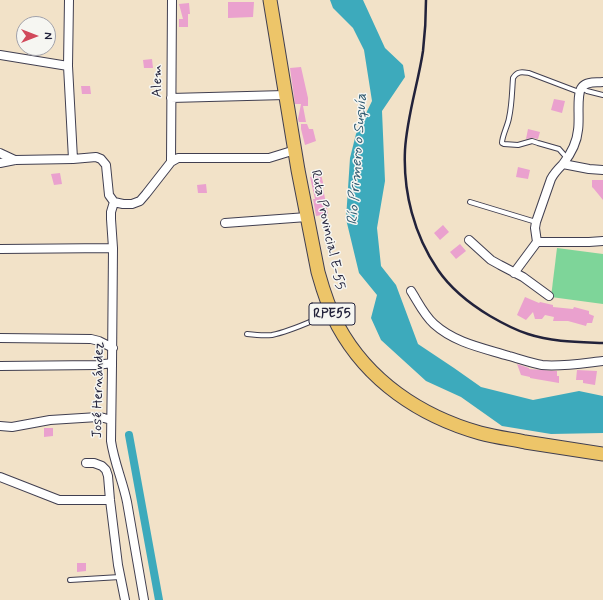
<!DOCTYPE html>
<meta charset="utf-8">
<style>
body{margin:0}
#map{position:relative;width:603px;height:600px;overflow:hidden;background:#f2e2c8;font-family:Mynerve,sans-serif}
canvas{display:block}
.north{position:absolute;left:16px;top:16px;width:40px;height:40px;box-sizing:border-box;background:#f6f6f2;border:1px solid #a1a1a9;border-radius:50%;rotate:90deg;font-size:11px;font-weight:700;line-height:16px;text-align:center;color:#22223b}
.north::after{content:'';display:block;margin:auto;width:14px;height:18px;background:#d1495b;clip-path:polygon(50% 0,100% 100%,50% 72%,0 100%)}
</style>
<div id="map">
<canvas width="603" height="600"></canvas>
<div class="north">N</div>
</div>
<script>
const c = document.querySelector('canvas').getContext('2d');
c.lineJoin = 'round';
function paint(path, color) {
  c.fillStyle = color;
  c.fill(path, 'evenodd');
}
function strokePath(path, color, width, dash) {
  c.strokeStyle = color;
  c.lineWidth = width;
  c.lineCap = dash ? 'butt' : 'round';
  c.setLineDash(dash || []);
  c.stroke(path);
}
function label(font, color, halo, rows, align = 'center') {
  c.font = font + ' Mynerve,sans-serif';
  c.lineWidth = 3;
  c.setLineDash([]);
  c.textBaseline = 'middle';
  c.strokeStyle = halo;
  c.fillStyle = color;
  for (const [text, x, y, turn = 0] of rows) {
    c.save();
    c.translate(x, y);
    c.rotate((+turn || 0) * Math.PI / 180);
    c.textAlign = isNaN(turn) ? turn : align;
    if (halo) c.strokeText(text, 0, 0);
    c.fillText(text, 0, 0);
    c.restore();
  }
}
const green = new Path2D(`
 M557,248L603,254V304L551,297Z`);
const water = new Path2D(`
 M330,0H363L385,48L403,65L405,77L382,111L385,181L377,228L381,266L396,285L418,344L454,368L481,387L533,400L579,391L603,396V433L551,434L502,426L461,397L426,381L381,340L371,318L377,295L359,273L346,219L350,158L356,134L372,101L364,50L353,28L333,8Z`);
const canal = new Path2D(`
 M129,435L159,600`);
const building = new Path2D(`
 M228,2H254L253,17L228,18Z
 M189,3L190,14H188V27H179V19H183L179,4Z
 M152,59L153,68H144L143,60Z
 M301,67L308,98V106H303L306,122H299L298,119L301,104H295L290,68Z
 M81,86H90L91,94H82Z
 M554,99L565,101L562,113L551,110Z
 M301,124H307L309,129H313L316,141L305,145L301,129Z
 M528,129L540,132L538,139L533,138L526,139Z
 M518,167L530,170L528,179L516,177Z
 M60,173L62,184L54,185L51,174Z
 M321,174L324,187L323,188L328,214L316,216L313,199H315L310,177Z
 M592,180H603V200L594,189L592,187Z
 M206,184L207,193H198L197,185Z
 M443,225L449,232L440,240L434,233Z
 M460,244L466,251L456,259L450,252Z
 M525,297L539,303L540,302L553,305V307L573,309L574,307L589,311V314L594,316L592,323H587L586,326L568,321H553L554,317L545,315L542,319H535L533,312L526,320L517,315Z
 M517,364L529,368V369L557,371V376H559V383L530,378V377L521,375Z
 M577,370L597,371L595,385L583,383V380H576Z
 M44,428H53V436L44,437Z
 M77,563H86V571L77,572Z`);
const lane = new Path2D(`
 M582,88L587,91L603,95
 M567,158L559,149L538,143L532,141L518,145L504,144L502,143C502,136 508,125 509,118C512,105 512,91 513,78C517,71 522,72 529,73L579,92
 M470,202L536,222
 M247,334C255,335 264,336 272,335C292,331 311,321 329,314
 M70,580L120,577`);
const street = new Path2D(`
 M69,0L68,66L73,159
 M0,55L68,66
 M171,98L285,95
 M0,153L15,160
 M171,162L172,0
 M0,163L15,160L73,159L96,157L101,159L106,165L109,195L114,202L123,204H132L140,201L146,194L171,162L178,158H269L295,150
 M563,164L589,169L603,170
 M114,202L111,212V219L113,248L112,365L111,441C114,462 123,482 127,502L144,600
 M225,223L307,217
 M469,240L491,260L500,265L523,277L549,296
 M537,242L535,228L536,222L551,179C554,173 558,169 563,164C570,155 577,142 578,130C580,119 576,94 582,87C587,81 596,83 603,82
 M0,249L113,248
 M514,273L537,242H589L603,241
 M411,291C418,302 424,315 434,324C455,343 483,348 509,356C520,359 531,363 542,365C560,367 585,363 603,361
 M0,338L91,339L99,341L113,348
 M0,366L97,365L112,363
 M0,426L12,427L50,420L98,417L104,418L111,420
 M86,463H94L102,466L106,470L108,476L110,500L118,565L125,600
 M0,477L59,500H110`);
const primary = new Path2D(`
 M270,0L298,170L318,272C323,290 329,309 338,326C368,381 420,416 480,433C495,437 510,439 525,442C551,446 577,450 603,454`);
const rail = new Path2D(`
 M426,0C426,17 425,34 423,51C418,84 407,116 405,150C403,192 414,235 438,270C451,289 470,304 490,316C502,323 515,330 528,334C552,342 578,342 603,343`);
const shields = [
 [332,314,46]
];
const shieldNames = [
 ["RPE55",332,314]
];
const streetNames = [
 ["Alem",158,81,-89],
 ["Ruta Provincial E-55",327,230,78],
 ["José Hernández",99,390,-89]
];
const waterNames = [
 ["Río Primero o Suquía",358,159,-86]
];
paint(green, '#7ed599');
paint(water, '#3daabc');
strokePath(canal, '#3daabc', 8);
paint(building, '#eaa1ce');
strokePath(lane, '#413f50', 6);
strokePath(street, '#413f50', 10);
strokePath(primary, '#413f50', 15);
strokePath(lane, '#fff', 4);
strokePath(street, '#fff', 8);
strokePath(primary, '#edc569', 13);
strokePath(rail, '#22223b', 2.5);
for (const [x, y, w] of shields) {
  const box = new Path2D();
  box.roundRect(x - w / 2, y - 11, w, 22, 3);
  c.fillStyle = '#f6f6f2';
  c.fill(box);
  strokePath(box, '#22223b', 1);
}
label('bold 13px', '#22223b', null, shieldNames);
label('14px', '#22223b', '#f6f6f2', streetNames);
label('italic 15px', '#2d586f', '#f6f6f2', waterNames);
</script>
